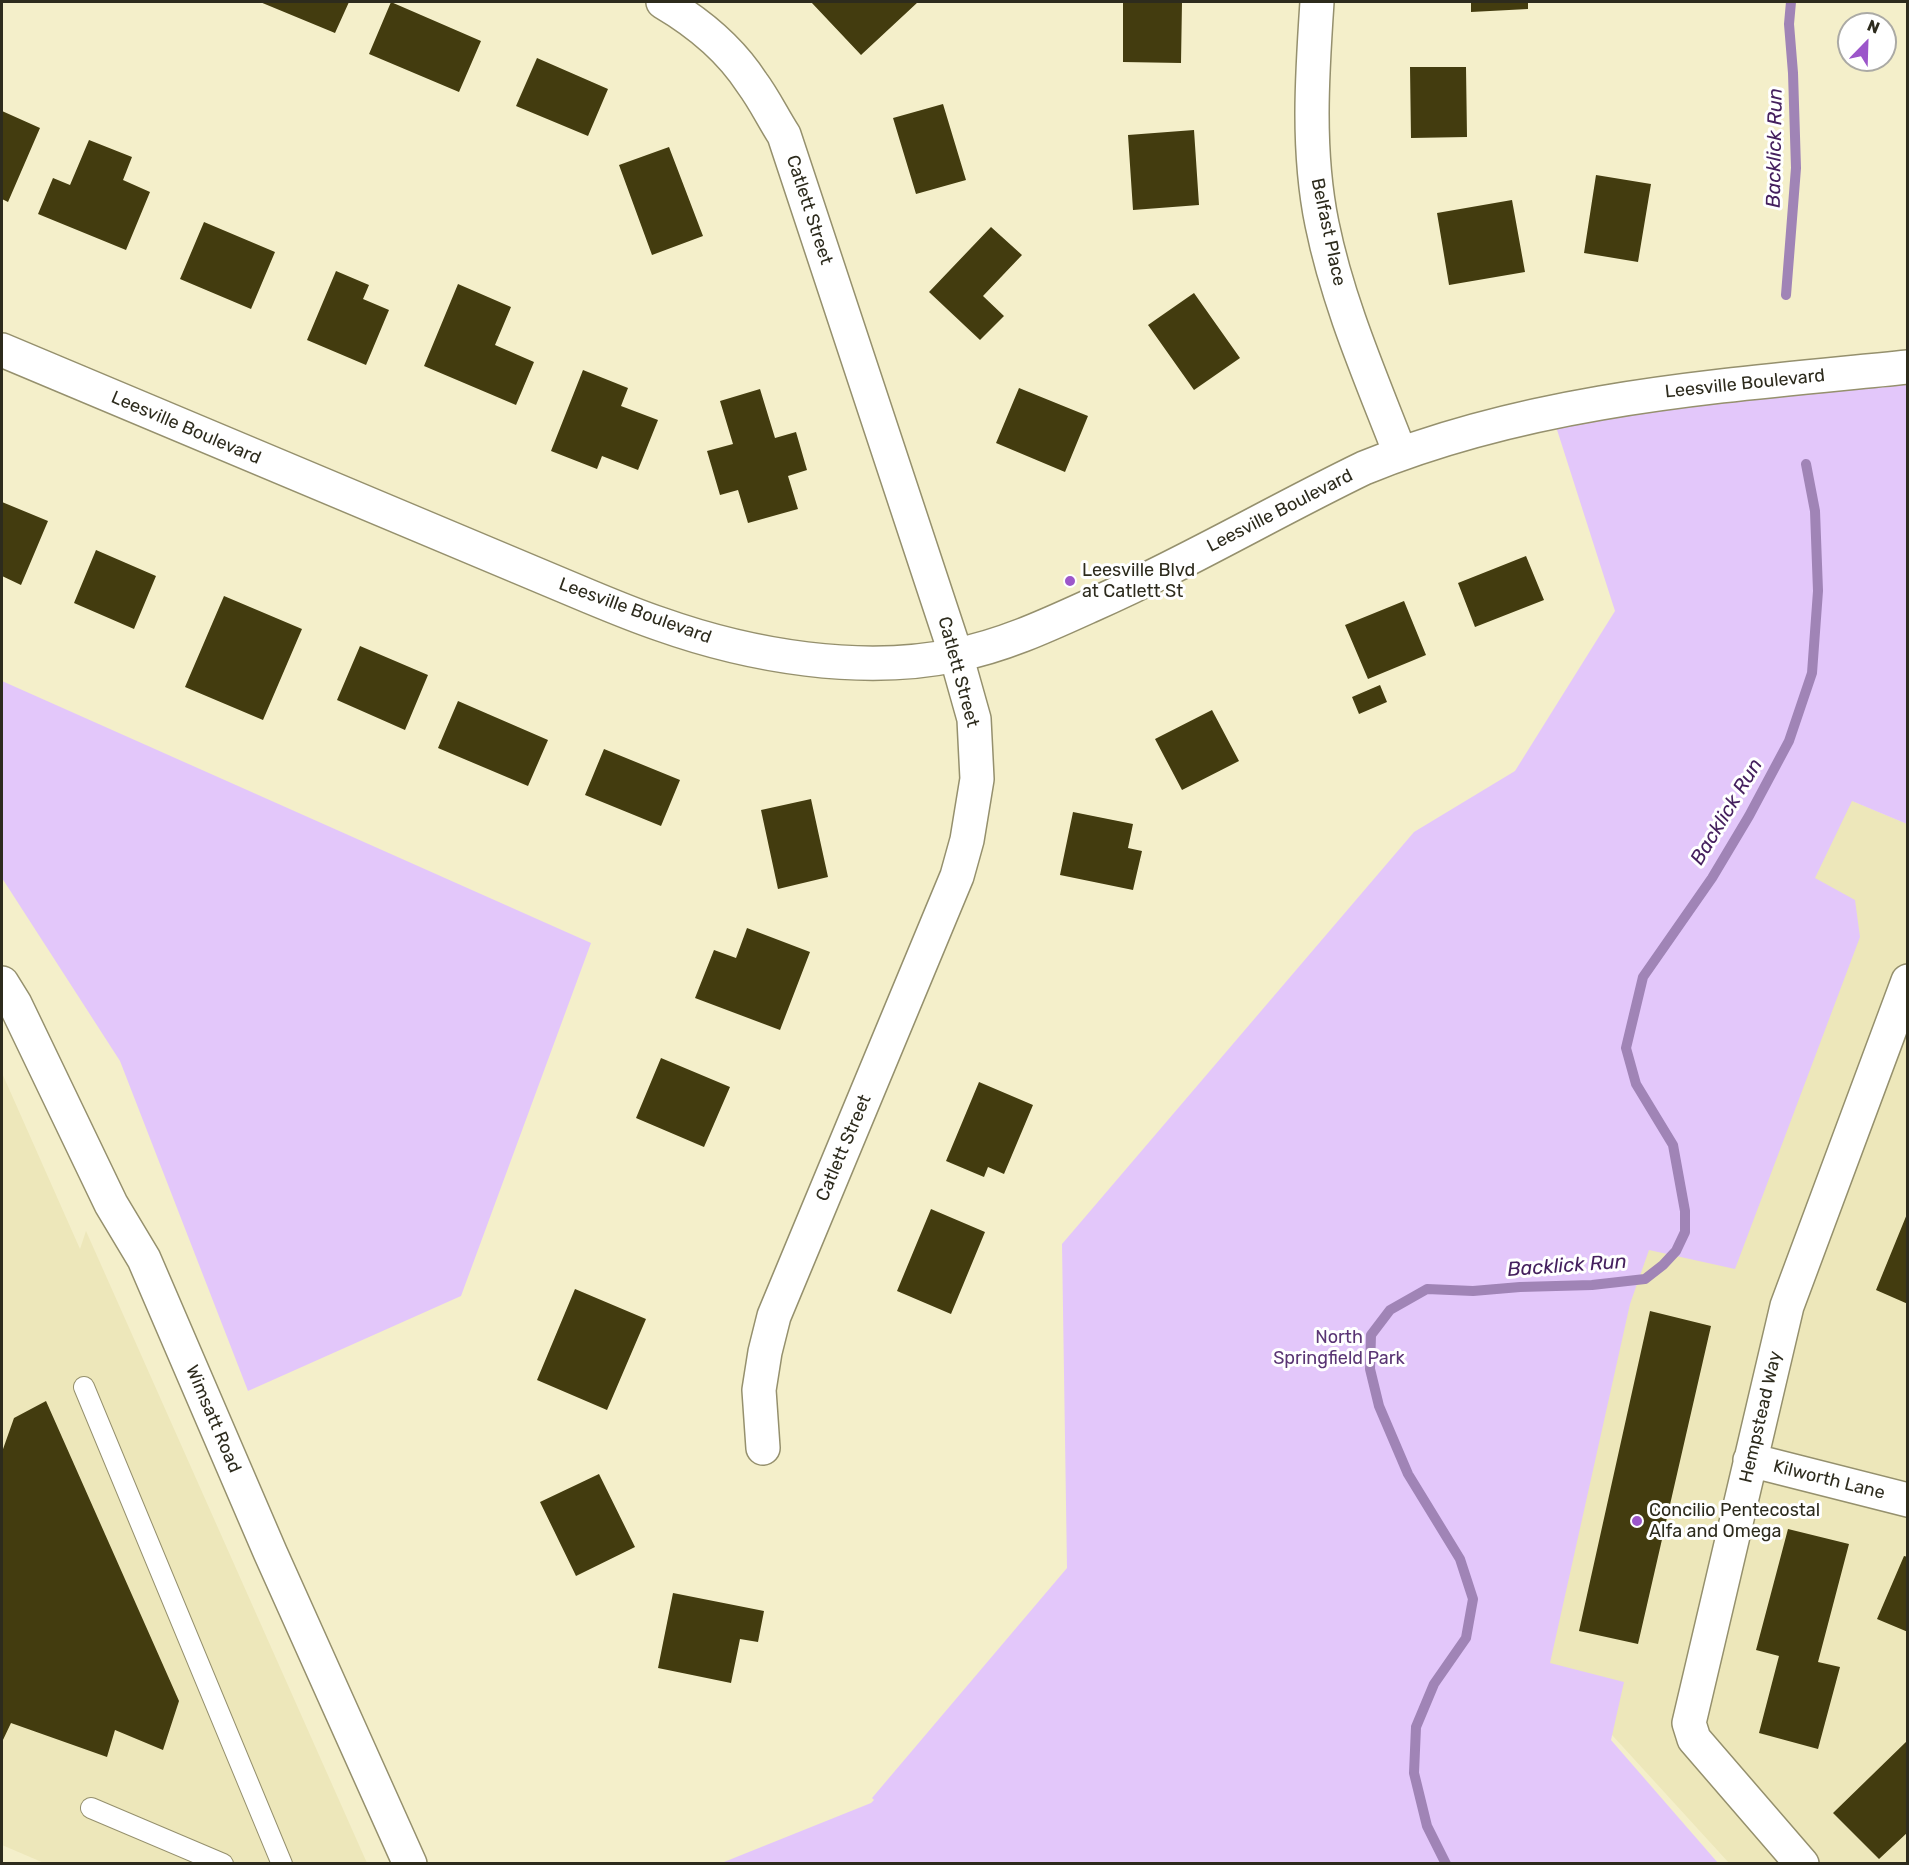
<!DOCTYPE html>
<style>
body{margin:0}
#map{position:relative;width:1909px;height:1865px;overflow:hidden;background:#f4efca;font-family:Rubik,sans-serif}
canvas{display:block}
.frame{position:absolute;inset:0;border:3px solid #2d2b1d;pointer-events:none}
.north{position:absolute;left:1837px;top:12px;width:60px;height:60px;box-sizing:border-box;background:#fff;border:2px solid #abaaa5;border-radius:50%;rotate:23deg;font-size:16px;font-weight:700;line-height:24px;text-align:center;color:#2d2b1d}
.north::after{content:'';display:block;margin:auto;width:21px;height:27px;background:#9c56ca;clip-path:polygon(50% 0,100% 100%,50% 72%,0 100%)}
</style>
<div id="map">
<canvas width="1909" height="1865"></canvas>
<div class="frame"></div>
<div class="north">N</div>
</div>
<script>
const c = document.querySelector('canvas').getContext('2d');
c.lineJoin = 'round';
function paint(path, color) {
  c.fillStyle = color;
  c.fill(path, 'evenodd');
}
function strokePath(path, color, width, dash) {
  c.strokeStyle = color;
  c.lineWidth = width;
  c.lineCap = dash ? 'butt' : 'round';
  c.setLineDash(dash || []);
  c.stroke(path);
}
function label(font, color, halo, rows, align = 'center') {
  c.font = font + ' Rubik,sans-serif';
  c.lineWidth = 6;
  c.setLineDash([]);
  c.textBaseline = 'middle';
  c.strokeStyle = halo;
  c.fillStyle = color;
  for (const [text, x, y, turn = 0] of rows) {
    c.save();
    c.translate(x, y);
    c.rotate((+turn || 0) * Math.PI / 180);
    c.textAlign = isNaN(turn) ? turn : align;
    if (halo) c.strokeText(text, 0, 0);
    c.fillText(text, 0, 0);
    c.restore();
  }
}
const built = new Path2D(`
 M1824,789L1907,824V1863H1729L1411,1515Z
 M2,1073L80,1249L86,1231L367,1863H44L2,1845Z`);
const green = new Path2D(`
 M1907,367V824L1852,801L1815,878L1855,900L1860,937L1735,1269L1649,1250L1630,1304L1550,1663L1624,1682L1611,1740L1718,1863L719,1864L871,1803L874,1800L872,1798L1067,1568L1062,1244L1414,832L1515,771L1615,611L1551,411Z
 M2,681L591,943L461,1296L248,1391L120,1061L2,878Z`);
const stream = new Path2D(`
 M1786,295L1796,168L1793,73L1789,24L1791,2
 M1446,1864L1427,1826L1414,1773L1416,1727L1434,1684L1466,1638L1473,1599L1460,1559L1408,1474L1379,1406L1370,1369L1371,1335L1390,1310L1427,1289L1473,1291L1520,1287L1592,1285L1645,1279L1663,1265L1676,1251L1685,1232V1211L1673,1145L1636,1084L1626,1048L1643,977L1712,878L1749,816L1789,741L1812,673L1818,591L1815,511L1806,464`);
const building = new Path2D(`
 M260,2H349L335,33Z
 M391,2L481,41L459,92L369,54Z
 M811,2H918L861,55Z
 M1123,2H1182L1181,63L1123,62Z
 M1471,2H1528V9L1471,12Z
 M537,58L608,89L588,136L516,106Z
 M1410,67H1466L1467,137L1411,138Z
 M943,104L966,180L916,194L893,118Z
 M2,111L40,128L8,202L2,199Z
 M1194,130L1199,205L1133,210L1128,135Z
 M89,140L132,157L123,180L150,192L126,250L38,214L53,178L70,185Z
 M669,147L703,236L652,255L619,165Z
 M1596,175L1651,184L1638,262L1584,253Z
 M1512,200L1525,272L1449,285L1437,213Z
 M204,222L275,252L251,309L180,279Z
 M991,227L1022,255L983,296L1004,316L980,340L929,292Z
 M336,271L369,285L363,299L389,310L366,365L307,340Z
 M458,284L511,307L495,345L534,362L516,405L424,366Z
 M1194,293L1240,358L1194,390L1148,325Z
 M583,370L628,388L621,406L658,420L638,470L602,456L597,469L551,451Z
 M1019,388L1088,416L1065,472L996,443Z
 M760,389L775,438L796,432L807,470L788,476L798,509L748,523L738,490L720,495L707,451L733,444L720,401Z
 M2,502L48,521L21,585L2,576Z
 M96,550L156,576L134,629L74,603Z
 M1526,556L1544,600L1475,627L1458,583Z
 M224,596L302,629L263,720L185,687Z
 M1404,601L1426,655L1368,679L1345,625Z
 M360,646L428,675L405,730L337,700Z
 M1380,685L1387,702L1359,714L1352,697Z
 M458,701L548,740L528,786L438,748Z
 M1212,710L1239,761L1182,790L1155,739Z
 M604,749L680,780L661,826L585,795Z
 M811,799L828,877L778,889L761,810Z
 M1073,812L1133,824L1128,848L1142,851L1133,890L1060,875Z
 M747,928L810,952L780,1030L695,998L714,950L736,958Z
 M661,1058L730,1087L704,1147L636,1118Z
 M979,1082L1033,1105L1004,1174L988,1167L984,1177L946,1161Z
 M931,1209L985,1232L951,1314L897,1291Z
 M1907,1214H1908V1304L1876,1290Z
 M575,1289L646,1319L607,1410L537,1380Z
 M1650,1311L1711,1326L1638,1644L1579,1631Z
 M46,1401L179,1701L163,1750L115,1730L107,1757L11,1723L2,1742V1452L14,1418Z
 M599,1474L635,1547L576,1576L540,1502Z
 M1788,1529L1849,1544L1818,1662L1840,1667L1818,1749L1759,1733L1779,1656L1756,1650Z
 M1904,1556L1908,1557V1632L1877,1619Z
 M673,1593L764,1611L758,1642L740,1639L731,1683L658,1668Z
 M1908,1740V1832L1879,1859L1833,1813Z`);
const lane = new Path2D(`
 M84,1387L282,1864
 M91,1808L223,1864`);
const street = new Path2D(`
 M663,2C697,22 730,49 752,83C764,99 773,118 784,135L956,655L974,719L977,779L967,840L957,876L774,1316L765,1352L759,1390L763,1448
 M1317,2C1312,76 1307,151 1322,224C1338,303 1371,378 1400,453
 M2,983L15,1004L111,1204L144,1259L270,1552L410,1864
 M1750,1460L1908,1500
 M1802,1864L1694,1739L1689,1723L1787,1306L1908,981`);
const secondary = new Path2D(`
 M2,350L588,596C612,606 636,616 660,624C750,656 862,675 956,655C1003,646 1048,625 1092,605C1185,564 1273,512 1364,468C1538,397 1722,386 1908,367`);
const markers = [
 [1070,581,6,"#9c56ca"],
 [1637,1521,6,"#9c56ca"]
];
const streetNames = [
 ["Catlett Street",809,210,72],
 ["Belfast Place",1328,232,78],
 ["Leesville Boulevard",1745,384,-6],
 ["Leesville Boulevard",186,428,23],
 ["Leesville Boulevard",1280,511,-27],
 ["Leesville Boulevard",635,611,20],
 ["Catlett Street",958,672,75],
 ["Catlett Street",844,1148,-67],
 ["Hempstead Way",1761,1417,-77],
 ["Wimsatt Road",213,1419,67],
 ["Kilworth Lane",1829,1480,14]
];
const poiNames = [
 ["Leesville Blvd",1082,571],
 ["at Catlett St",1082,592],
 ["Concilio Pentecostal",1649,1511],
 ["Alfa and Omega",1649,1532]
];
const parkNames = [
 ["North",1339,1338],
 ["Springfield Park",1339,1359]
];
const waterNames = [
 ["Backlick Run",1775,148,-89],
 ["Backlick Run",1727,812,-59],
 ["Backlick Run",1567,1266,-4]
];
paint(built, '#ede7ba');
paint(green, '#e3c7fa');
strokePath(stream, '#a084b6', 10);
paint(building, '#433c0f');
strokePath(lane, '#95906d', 22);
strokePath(street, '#95906d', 36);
strokePath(secondary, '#95906d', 36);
strokePath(lane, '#fff', 20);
strokePath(street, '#fff', 33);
strokePath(secondary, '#fff', 33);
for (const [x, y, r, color] of markers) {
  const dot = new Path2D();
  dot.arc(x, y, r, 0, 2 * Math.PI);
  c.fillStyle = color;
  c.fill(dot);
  strokePath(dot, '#fff', 2);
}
label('18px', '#2d2b1d', '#fff', streetNames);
label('18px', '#2d2b1d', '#fff', poiNames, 'left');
label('18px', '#5a3574', '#fff', parkNames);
label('italic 20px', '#45205e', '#fff', waterNames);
</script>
